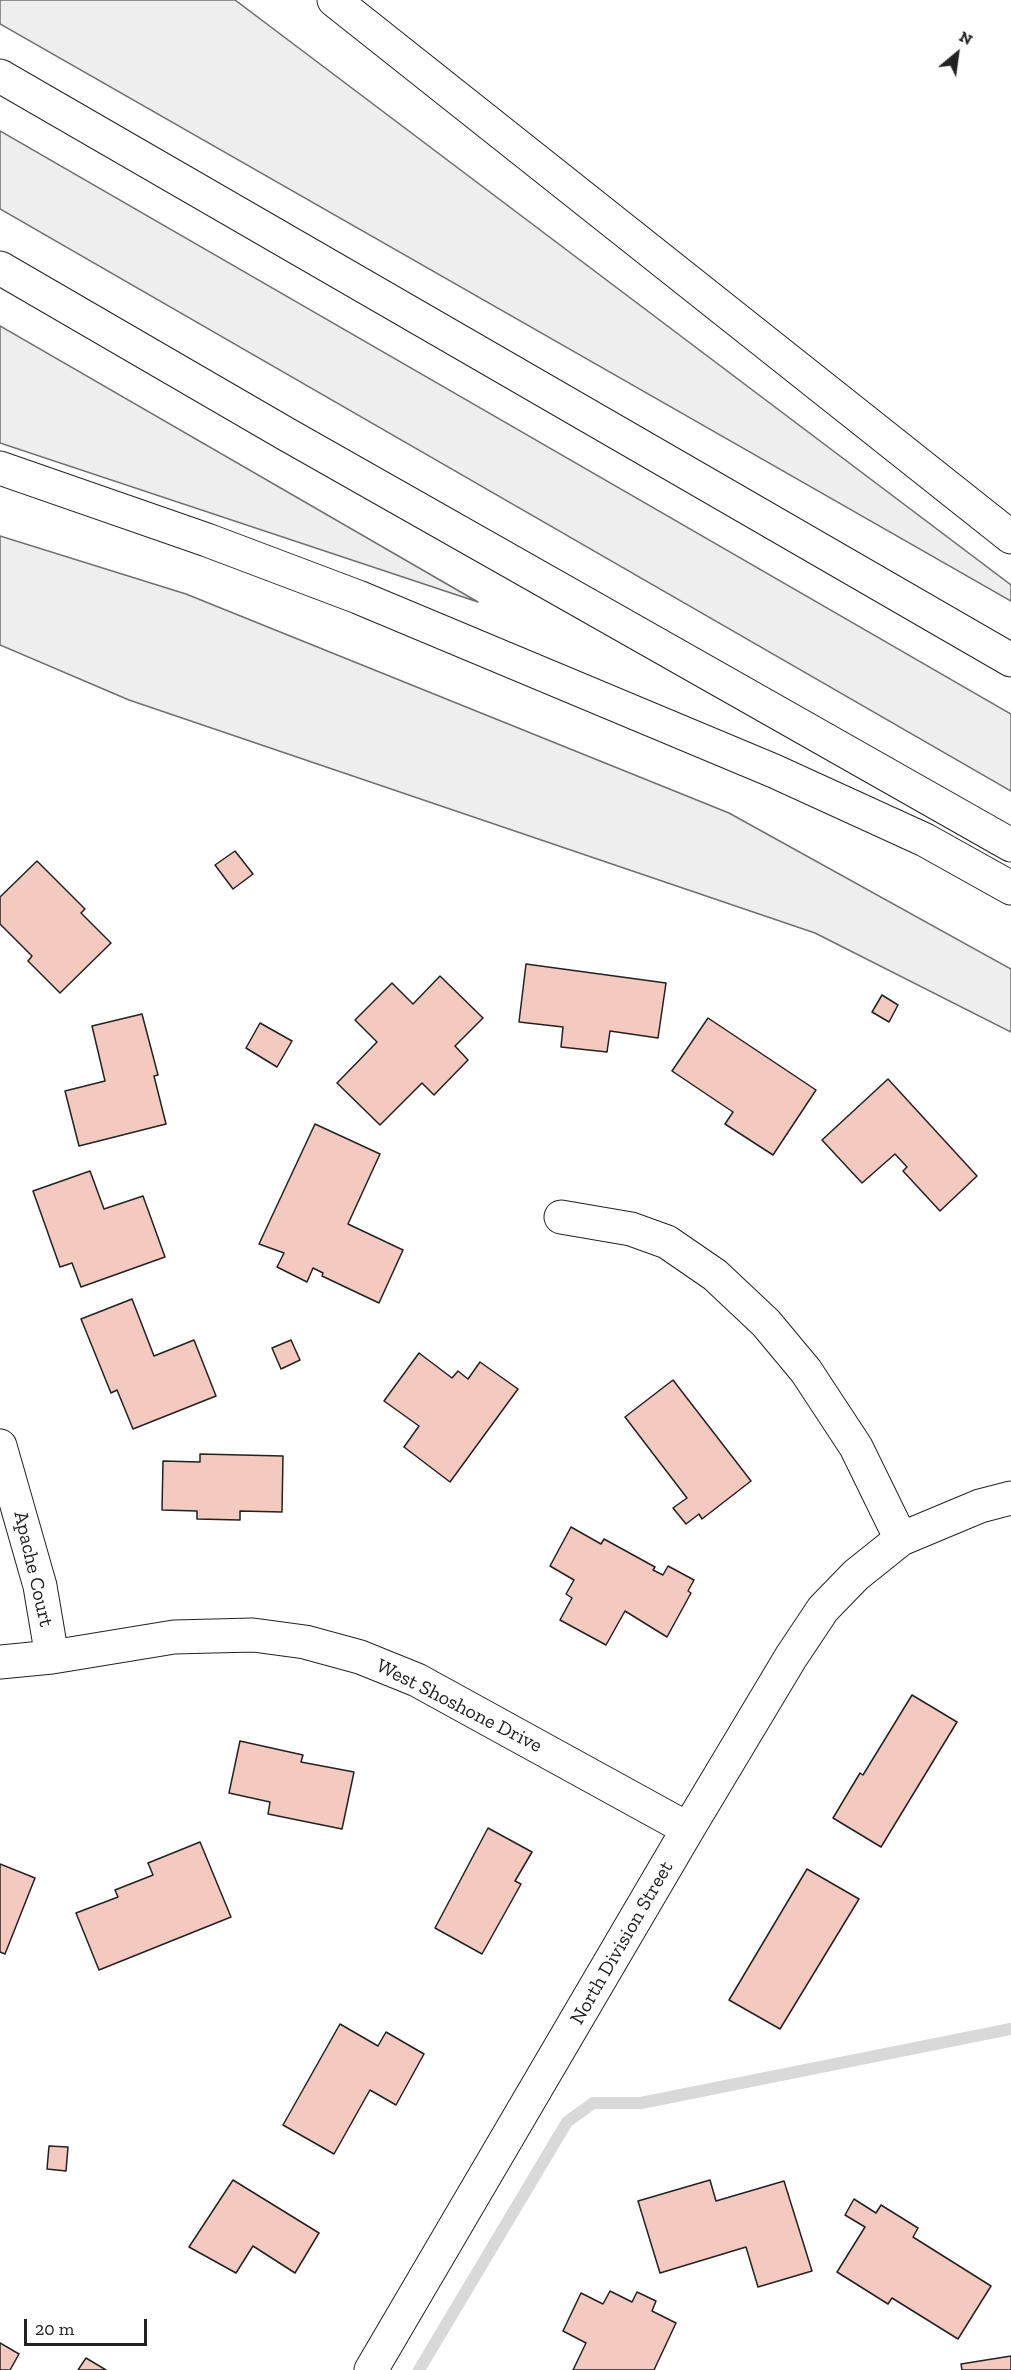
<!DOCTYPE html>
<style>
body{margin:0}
#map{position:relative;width:1011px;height:2370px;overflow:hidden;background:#fff;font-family:"Zilla Slab",serif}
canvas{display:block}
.north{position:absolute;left:927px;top:24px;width:60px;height:60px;-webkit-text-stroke:4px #fff;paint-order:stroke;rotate:29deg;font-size:16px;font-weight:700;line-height:24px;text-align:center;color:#222}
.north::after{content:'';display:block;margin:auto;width:21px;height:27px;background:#222;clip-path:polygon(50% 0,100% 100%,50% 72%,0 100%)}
.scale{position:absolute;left:24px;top:2319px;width:123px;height:27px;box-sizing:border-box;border:3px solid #222;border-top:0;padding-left:8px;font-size:18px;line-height:21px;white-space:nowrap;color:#222;-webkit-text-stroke:4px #fff;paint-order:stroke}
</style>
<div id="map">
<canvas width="1011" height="2370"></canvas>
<div class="north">N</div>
<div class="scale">20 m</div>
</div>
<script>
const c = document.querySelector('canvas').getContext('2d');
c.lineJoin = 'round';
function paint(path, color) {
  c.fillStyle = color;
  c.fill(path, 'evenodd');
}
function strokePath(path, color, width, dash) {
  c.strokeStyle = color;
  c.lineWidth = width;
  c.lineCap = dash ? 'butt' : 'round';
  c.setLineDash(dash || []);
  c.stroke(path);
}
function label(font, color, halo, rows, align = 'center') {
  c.font = font + ' "Zilla Slab",serif';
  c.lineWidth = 4.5;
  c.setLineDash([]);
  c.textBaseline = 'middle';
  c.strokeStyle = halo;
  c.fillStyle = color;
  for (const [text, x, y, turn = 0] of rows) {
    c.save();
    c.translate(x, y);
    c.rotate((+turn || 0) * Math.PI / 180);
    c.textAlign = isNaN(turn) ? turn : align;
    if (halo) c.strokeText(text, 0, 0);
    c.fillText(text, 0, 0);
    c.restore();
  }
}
const green = new Path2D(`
 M0,0H235L1011,585V601L0,24Z
 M0,131L1011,714V791L0,209Z
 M0,326L478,602L0,443Z
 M0,536L186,594L729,813L1011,969V1032L815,933L129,700L0,645Z`);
const stream = new Path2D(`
 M419,2370L567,2122L593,2103H641L1011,2029`);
const building = new Path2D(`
 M235,851L253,874L233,889L215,865Z
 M37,861L85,909L81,913L111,943L60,993L28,961L32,956L0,924V897Z
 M526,964L666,983L658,1038L610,1031L607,1052L561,1047L563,1027L519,1022Z
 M440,976L483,1018L455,1046L468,1060L434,1095L422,1083L380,1125L337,1083L377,1042L355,1020L392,983L413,1004Z
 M882,995L898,1005L889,1022L872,1012Z
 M142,1014L158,1075L154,1076L166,1124L79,1146L65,1091L105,1081L92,1026Z
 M708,1018L816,1090L773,1155L725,1124L733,1112L672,1071Z
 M260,1023L292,1041L277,1067L246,1048Z
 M888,1079L977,1176L940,1211L903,1171L907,1167L895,1154L862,1183L822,1140Z
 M315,1124L380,1154L348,1224L403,1250L379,1303L322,1276L323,1273L313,1268L307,1282L277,1267L284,1253L259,1244Z
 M90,1171L104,1209L143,1196L165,1257L81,1287L72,1263L60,1267L33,1191Z
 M132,1299L154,1356L194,1340L216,1396L133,1429L117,1390L111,1393L81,1319Z
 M291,1340L300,1360L281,1369L272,1348Z
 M419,1353L452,1378L458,1371L468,1379L480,1362L518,1389L450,1482L404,1447L419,1426L384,1401Z
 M673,1380L751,1481L702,1519L699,1514L686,1524L673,1508L687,1498L625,1417Z
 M200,1454L283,1456L282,1512L240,1511V1520L197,1519V1511L162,1510L163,1461L200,1462Z
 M571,1527L601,1544L604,1539L655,1567L653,1570L663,1575L668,1566L694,1580L688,1591L691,1593L667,1637L625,1611L606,1645L560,1620L572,1598L566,1594L574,1580L550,1566Z
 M912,1695L957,1722L881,1847L833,1818L860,1773L863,1775Z
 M240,1741L303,1755L301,1762L354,1772L342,1829L268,1814L270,1802L229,1793Z
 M488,1828L532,1852L515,1881L521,1884L482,1954L435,1928Z
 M200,1842L231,1917L99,1970L76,1913L118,1897L115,1890L153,1875L148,1863Z
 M0,1864L35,1878L5,1954L0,1952Z
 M807,1869L859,1899L780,2029L729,2000Z
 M340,2024L378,2046L386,2032L424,2054L396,2105L370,2090L334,2154L283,2125Z
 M49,2146L68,2147L66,2171L47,2169Z
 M233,2180L319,2233L295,2273L253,2246L236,2273L189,2247Z
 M710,2180L716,2201L784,2181L812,2271L758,2287L746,2247L660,2273L638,2201Z
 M854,2199L876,2213L881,2205L918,2228L913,2237L991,2286L958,2339L892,2298L888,2304L837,2272L865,2227L845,2215Z
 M610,2291L632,2302L637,2292L656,2301L652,2311L676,2323L654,2370H573L586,2343L563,2331L581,2293L603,2304Z
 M0,2343L19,2354L10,2370H0Z
 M1011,2356V2370H962L961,2364Z
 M86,2358L106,2370H78Z`);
const street = new Path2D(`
 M561,1217L631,1229L667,1242L715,1275L766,1323L806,1371L856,1447L901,1539
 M0,1446L40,1586L52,1657
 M0,1662L52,1657L174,1637L253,1635L305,1642L360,1657L417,1680L688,1829
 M371,2370L688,1829L791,1657L823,1609L856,1575L901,1539L980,1506L1011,1498`);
const highway = new Path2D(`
 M334,0L1011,537
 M0,76L1011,660
 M0,268L286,434L1011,845
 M0,468L207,540L358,597L774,771L925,840L1011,888`);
const streetNames = [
 ["Apache Court",33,1569,77],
 ["West Shoshone Drive",459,1706,27],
 ["North Division Street",622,1943,-60]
];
paint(green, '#eee');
strokePath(green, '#6f6f6f', 1.5);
strokePath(stream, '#d9d9d9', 12);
paint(building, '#f3c9c0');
strokePath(building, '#222', 1.5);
strokePath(street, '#222', 35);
strokePath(highway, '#222', 35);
strokePath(street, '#fff', 33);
strokePath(highway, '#fff', 33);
label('20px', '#222', '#fff', streetNames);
</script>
